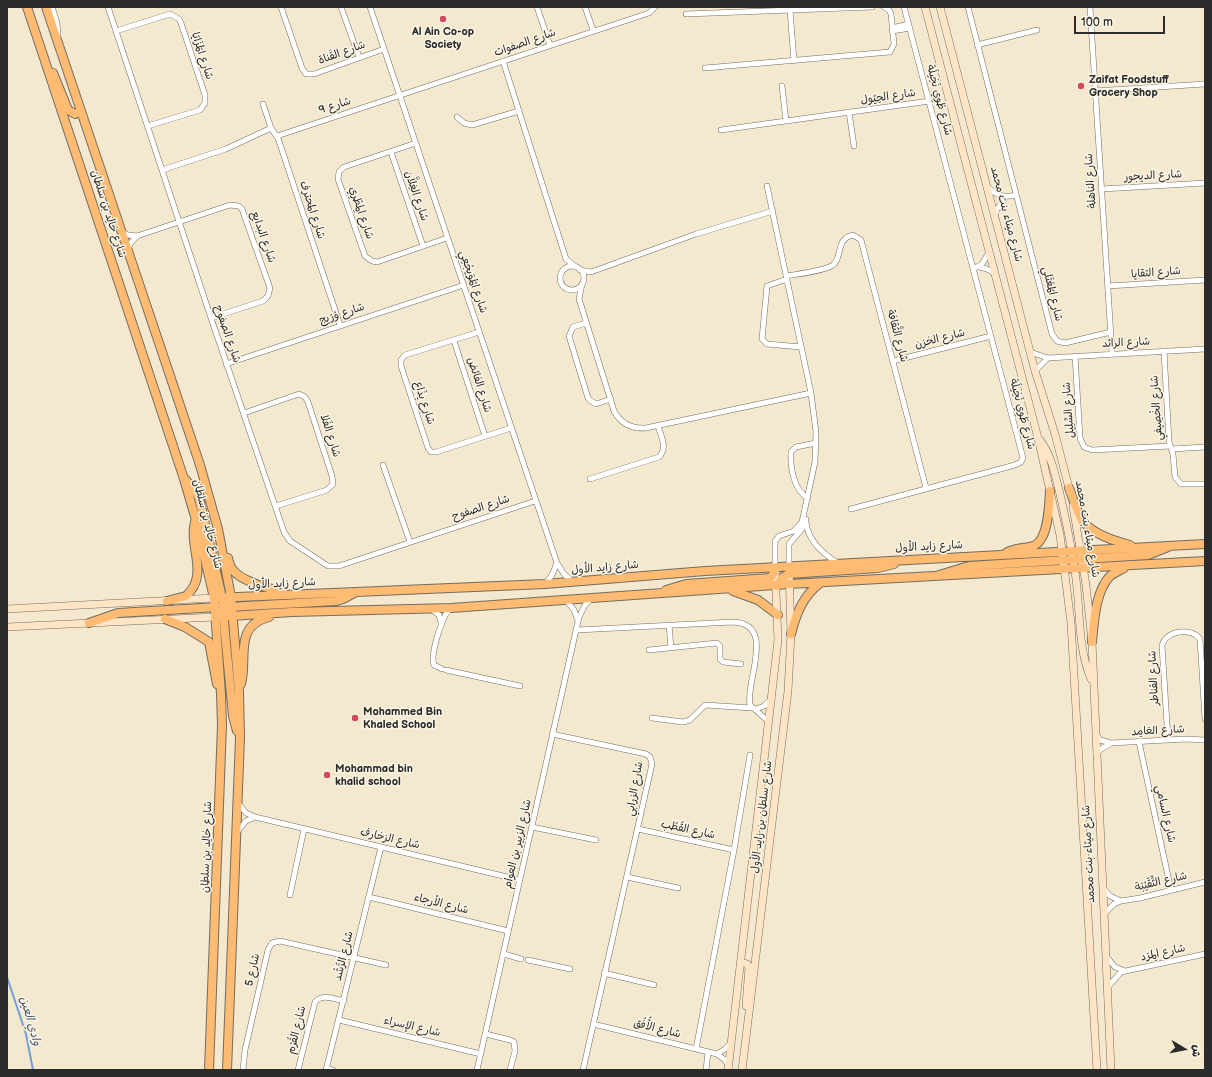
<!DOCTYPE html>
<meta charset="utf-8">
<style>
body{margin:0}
#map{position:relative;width:1212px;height:1077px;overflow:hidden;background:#f4e8ce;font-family:"Balsamiq Sans","Playpen Sans Arabic",sans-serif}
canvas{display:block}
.frame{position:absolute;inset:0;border:8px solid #2b2b2b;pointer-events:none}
.north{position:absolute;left:1164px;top:1029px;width:40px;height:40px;-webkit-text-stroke:3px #fcf5e5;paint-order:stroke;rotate:100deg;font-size:11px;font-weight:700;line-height:16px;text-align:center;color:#2b2b2b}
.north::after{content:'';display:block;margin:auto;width:14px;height:18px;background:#2b2b2b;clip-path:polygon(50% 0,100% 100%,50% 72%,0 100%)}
.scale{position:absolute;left:1074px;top:16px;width:91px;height:18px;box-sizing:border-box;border:2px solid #2b2b2b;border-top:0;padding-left:5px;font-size:12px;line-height:14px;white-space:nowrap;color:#2b2b2b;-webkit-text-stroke:3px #fcf5e5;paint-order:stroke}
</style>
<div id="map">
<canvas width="1212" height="1077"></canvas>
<div class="frame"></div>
<div class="north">ش</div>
<div class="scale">100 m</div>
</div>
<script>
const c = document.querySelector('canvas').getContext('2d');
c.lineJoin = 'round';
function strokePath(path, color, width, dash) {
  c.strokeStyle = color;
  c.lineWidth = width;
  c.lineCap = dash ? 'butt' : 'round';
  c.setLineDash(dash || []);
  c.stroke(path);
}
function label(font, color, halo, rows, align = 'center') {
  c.font = font + ' "Balsamiq Sans","Playpen Sans Arabic",sans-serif';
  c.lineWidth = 3;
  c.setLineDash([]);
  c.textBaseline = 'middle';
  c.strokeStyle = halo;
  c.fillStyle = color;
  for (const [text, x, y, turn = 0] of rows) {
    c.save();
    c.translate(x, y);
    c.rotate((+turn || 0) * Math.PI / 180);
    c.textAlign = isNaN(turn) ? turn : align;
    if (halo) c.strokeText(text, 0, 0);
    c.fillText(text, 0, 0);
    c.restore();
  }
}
const stream = new Path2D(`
 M7,977L26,1034L33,1070`);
const minor = new Path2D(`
 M52,7L57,23L58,36
 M108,7L211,318L284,532L290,541L328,566H339L535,501
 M281,7L302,68L306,74H314L384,49
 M341,7L359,57
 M370,7L557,563L564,574L572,581
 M537,7L550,45
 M585,7L593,30
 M968,7L1052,334L1057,341L1065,343L1111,332
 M1090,7L1112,353
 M790,10L794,61
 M686,14L872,7
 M892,28L909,24
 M116,31L170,14L179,19L181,23L205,95V103L200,110L148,126
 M892,31L910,28
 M977,45L1037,30
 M503,61L566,259L576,267
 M705,68L890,52L894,44L891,14L889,10L884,7
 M782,86L786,121
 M1095,91L1205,84
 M263,104L271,128L278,138L340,325
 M849,112L854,146
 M457,117L464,123L472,125L519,111
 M721,130L930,101
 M277,136L649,13L655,7
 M416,143L344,167L339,172L338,179L365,256L372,261L377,262L447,238
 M391,152L423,246
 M162,170L226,149L271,128
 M767,186L811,393L816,432L815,462L802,522L794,531L779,536L775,541V567
 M988,187C997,196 1004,198 1016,195
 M1102,189L1205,183
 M995,215L998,208L1005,198
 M122,232L128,235L137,236L230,205L239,206L242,209L270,288L268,296L263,301L211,318
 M128,250L130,244L137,236
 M560 278a12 12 0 1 1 24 0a12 12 0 1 1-24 0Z
 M979,267L987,269L995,274
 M973,269L982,264L989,252
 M580,270L591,272L696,234L773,211
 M786,276C797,274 825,271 833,265C843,257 835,239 853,235L861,240L926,488
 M787,279L767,286L762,339L767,344L801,347
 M582,284L579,299L614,411C621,424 632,429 646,428L811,393
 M1108,286L1205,280
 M586,323L573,327L569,336L588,398L591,401L596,404L611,399
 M479,332L405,355L401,360V366L428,448L431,452H436L511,428
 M454,341L485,436
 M1164,351L1169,442L1173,454L1175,477L1181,484H1205
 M1030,352L1048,358L1205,349
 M1075,356L1080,438L1084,447L1092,450L1170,446
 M893,361L991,336
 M226,364L464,285
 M1035,371L1048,358
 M244,413L299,394L305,397L308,402L332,476L333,484L327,490L276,506
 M1172,449L1205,447
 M383,465L410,542
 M590,479L659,457C668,448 661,436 658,426
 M808,498C794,491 790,467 791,452L796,447L816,443
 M851,509L1015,465L1021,462L1023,458L904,7
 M806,522C808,541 823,554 838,563
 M789,567V544L802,529L806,519
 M546,583L552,575L557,563
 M566,600L574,610L578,621
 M431,609L439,615L441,623
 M669,625L671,648
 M577,630L733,622C777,624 745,681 750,705L769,722
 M649,650L717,643L720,646V659L723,662L741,664
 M442,669L434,665C430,655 442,615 451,608
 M446,670L520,686
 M756,709L764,706L772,699
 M652,718L683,722L690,720L705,705L752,708
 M552,734L646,754L650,757L652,764L583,1070
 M1096,734L1100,740L1111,743L1186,739L1205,740
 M1168,740L1162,646C1165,630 1192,627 1200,639L1205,719
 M1139,742L1171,890
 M1096,754L1101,749L1110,744
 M238,803L246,813L255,817L520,880
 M532,827L596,840
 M638,829L734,850
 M238,831L246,821L255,817
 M627,877L678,888
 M1103,888L1110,896L1121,901
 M290,895L304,829
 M369,897L508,931
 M1103,915L1114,904L1121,901L1140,898L1205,882
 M504,954L521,959
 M1106,956L1115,967L1125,971
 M528,960L570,969
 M604,973L654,985
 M1107,988L1121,972L1205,954
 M339,1020L481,1054
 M593,1024L717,1054L725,1060L729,1067
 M486,1034L510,1040L514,1042L515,1051L510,1070
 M696,1049L734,850L750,755
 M717,1054L725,1049L731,1043
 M327,1068L333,1070
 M243,1070L245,1050L268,950L272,943L280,941L386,965
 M298,1070L315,1002C322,993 334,999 344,1001
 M326,1070L381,847
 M477,1070L579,617L585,605L591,599
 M706,1070L708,1052`);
const secondary = new Path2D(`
 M925,7L1038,438L1060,535L1071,623L1097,1070
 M940,7L1035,371L1055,434L1070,492
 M1040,440C1052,456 1055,475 1060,494C1067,525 1074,556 1077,588C1080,618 1079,651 1091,679
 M1073,506L1086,585L1092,642L1111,1070
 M7,609L214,598
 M7,627L215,617
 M741,962L747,964L749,967L746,1006
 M728,1070L778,640L775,569
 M742,1070L788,691L791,634L789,569`);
const primary = new Path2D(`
 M27,7L184,479L196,520L214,598L221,694L222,725L209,1070
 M46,7L200,465L218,529L231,597L239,692L240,738L227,1070
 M53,73L68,110L75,114L81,111
 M185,479L195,491L199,498L223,602L227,610L233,616
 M1069,488C1073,498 1076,509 1081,518C1089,533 1114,541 1130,545
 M1006,553C1015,547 1023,549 1033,546C1049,541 1049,504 1050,491
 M228,558C229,562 230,567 233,570C242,582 269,588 283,592
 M939,575L969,566L1148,555L1168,547
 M777,586L783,577L789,574L878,568L894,564
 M666,590L686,584L770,578L774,573L772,567
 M733,591L758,600L778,615
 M214,598L545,584L705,571L1205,544
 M167,601L186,596C210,575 188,546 195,522
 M228,607L336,601L343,599L356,592
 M223,612L233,716L237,731
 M215,617L292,612L451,608L789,584L1205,561
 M165,619L185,627L209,642L217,684
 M89,623L118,613L218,607
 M791,634C796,614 803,596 820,583
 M1092,642C1094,622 1095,592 1110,576C1114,573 1119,571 1124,568
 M241,684C248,658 233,626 269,617`);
const markers = [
 [443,19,4,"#d1495b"],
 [1081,86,4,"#d1495b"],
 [355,718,4,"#d1495b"],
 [327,775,4,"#d1495b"]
];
const poiNames = [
 ["Al Ain Co-op",443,32,"center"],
 ["Society",443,45,"center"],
 ["Zaifat Foodstuff",1089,80],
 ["Grocery Shop",1089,93],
 ["Mohammed Bin",363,712],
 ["Khaled School",363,725],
 ["Mohammad bin",335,769],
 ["khalid school",335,782]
];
const streetNames = [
 ["شارع الصفوات",525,43,-19],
 ["شارع القَناة",342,53,-20],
 ["شارع المَزَايَا",202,56,72],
 ["شارع الحِيُول",888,97,-8],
 ["شارع طَوِي نَخِيلَة",939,100,75],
 ["شارع 9",335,106,-18],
 ["شارع الديجور",1153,176,-3],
 ["شارع الناهلة",1091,181,-94],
 ["شارع الغِلاَّن",416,196,71],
 ["شارع المحترف",312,210,72],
 ["شارع المِطْرِي",361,213,71],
 ["شارع خالِد بن سلطان",108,214,72],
 ["شارع ميثاء بنت محمد",1006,214,75],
 ["شارع البدايع",263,237,71],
 ["شارع التقايا",1156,273,-4],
 ["شارع المُوَيجْعِي",473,282,71],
 ["شارع المُعْتَلي",1052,294,76],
 ["شارع وْرَيج",342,314,-18],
 ["شارع الصفوح",227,334,71],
 ["شارع الثَّقافة",897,336,75],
 ["شارع الخزن",940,339,-14],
 ["شارع الرائد",1126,343,-3],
 ["شارع الفائض",479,385,72],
 ["شارع يِذَاع",424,403,72],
 ["شارع الخْصِيفي",1157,408,-94],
 ["شارع السِّلِيل",1069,410,-94],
 ["شارع طَوِي نَخِيلَة",1022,414,75],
 ["شارع الفَلا",330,436,72],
 ["شارع الصفوح",481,508,-18],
 ["شارع خالِد بن سلطان",207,524,76],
 ["شارع ميثاء بنت محمد",1087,529,80],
 ["شارع زايد الأول",929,547,-3],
 ["شارع زايد الأول",605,568,-5],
 ["شارع زايد الأول",282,584,-3],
 ["شارع القناطر",1154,678,-93],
 ["شارع العَامِد",1158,731,-3],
 ["شارع الزرابي",635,789,-80],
 ["شارع السامي",1165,814,77],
 ["شارع سلطان بن زايد الأول",762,817,-83],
 ["شارع القُطُب",688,830,12],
 ["شارع الزخارف",390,839,13],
 ["شارع الزبير بن العوام",518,844,-77],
 ["شارع خالِد بن سلطان",207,847,-88],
 ["شارع ميثاء بنت محمد",1089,854,-93],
 ["شارع الثِّقَيْبَة",1161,882,-13],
 ["شارع الأرجاء",441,904,14],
 ["شارع المِرَد",1163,953,-12],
 ["شارع الرُّشْد",344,956,-76],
 ["شارع 5",253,970,-77],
 ["شارع الإسراء",412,1027,13],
 ["شارع الأُفُق",657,1029,14],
 ["شارع القُرْم",297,1030,-76]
];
const waterNames = [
 ["وادي العين",30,1021,74]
];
strokePath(stream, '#709fd9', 2);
strokePath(minor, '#716d64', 6);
strokePath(secondary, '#716d64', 8);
strokePath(primary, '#716d64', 10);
strokePath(minor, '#fff', 5);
strokePath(secondary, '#ffe4c6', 7);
strokePath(primary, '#febb71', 8);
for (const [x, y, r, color] of markers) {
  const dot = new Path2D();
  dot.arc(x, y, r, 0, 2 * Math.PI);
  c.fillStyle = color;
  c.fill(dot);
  strokePath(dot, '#fcf5e5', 1.5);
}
label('bold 11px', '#2b2b2b', '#fcf5e5', poiNames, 'left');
label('11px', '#2b2b2b', '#fcf5e5', streetNames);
label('italic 12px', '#475971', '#fcf5e5', waterNames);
</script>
